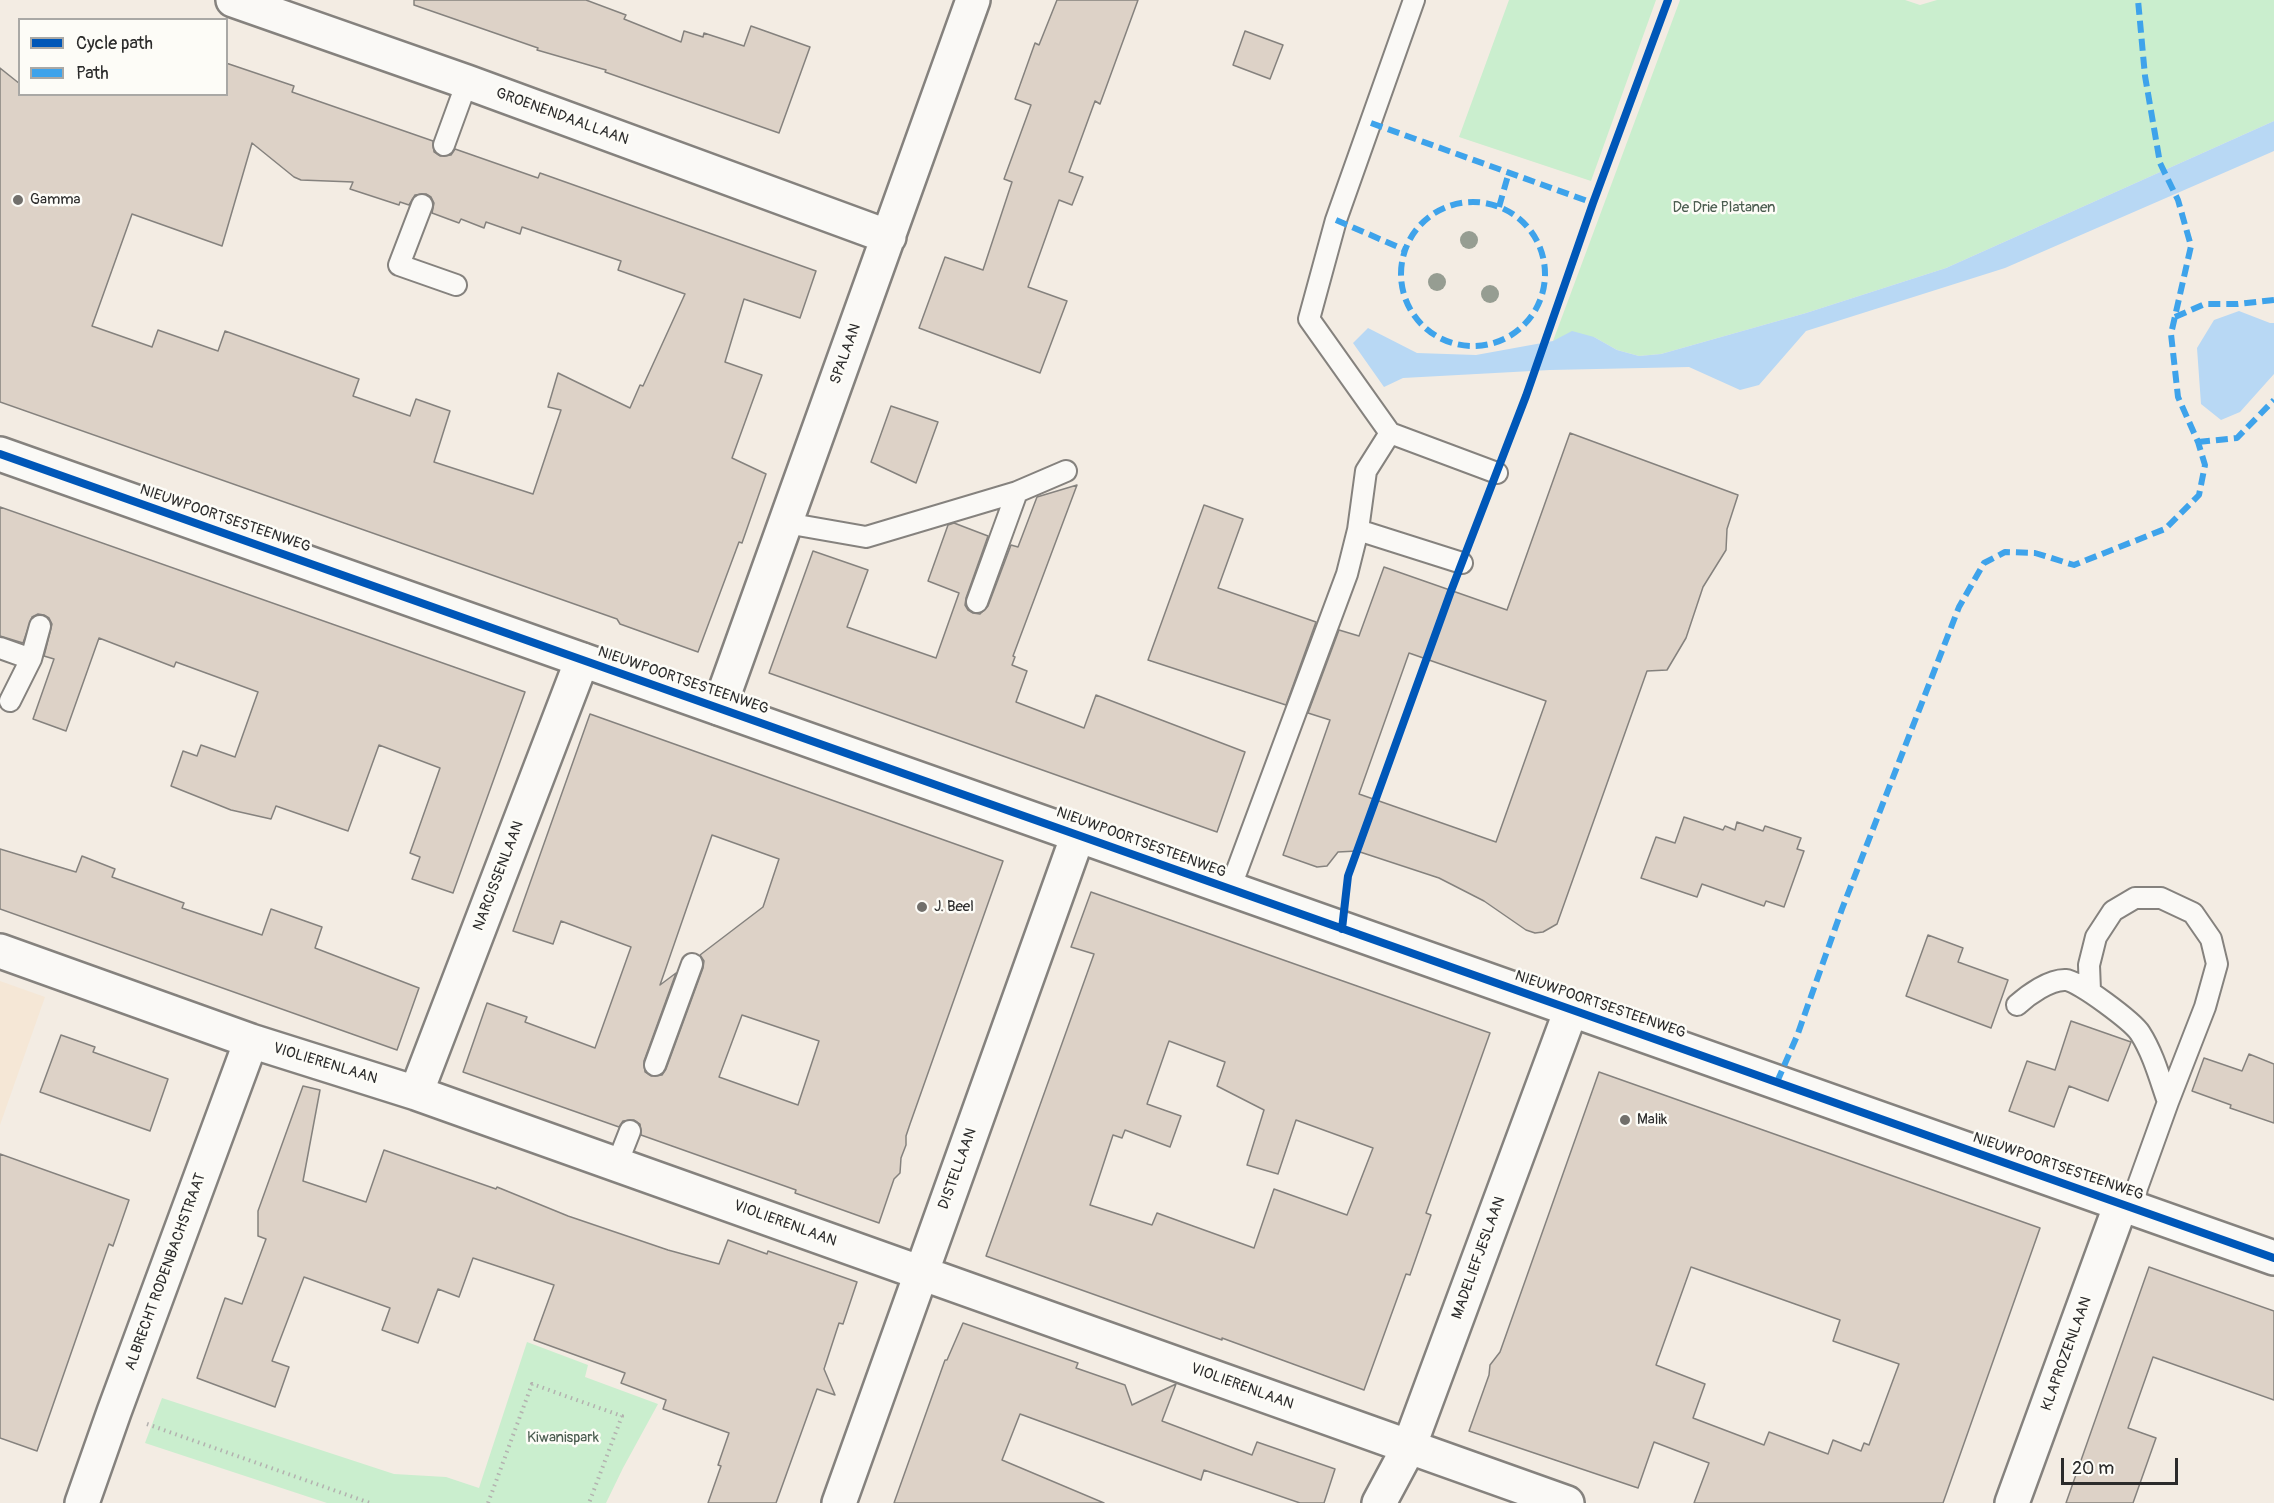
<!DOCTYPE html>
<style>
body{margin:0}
#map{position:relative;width:2274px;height:1503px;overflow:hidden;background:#f3ece3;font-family:Pangolin,sans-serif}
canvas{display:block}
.legend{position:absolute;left:18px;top:18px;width:210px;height:78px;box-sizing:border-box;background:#fdfcf7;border:2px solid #a9a8a5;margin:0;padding:8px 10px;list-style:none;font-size:18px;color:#2b2b2b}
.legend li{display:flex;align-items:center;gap:12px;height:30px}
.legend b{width:30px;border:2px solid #a9a8a5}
.scale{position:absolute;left:2061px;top:1458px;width:117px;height:27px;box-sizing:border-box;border:3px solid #2b2b2b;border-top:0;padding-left:8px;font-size:18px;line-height:21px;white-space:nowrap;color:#2b2b2b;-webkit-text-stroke:4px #fdfcf7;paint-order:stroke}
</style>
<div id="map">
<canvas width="2274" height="1503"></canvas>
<ul class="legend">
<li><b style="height:8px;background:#0057b8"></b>Cycle path</li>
<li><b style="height:8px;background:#3ea3eb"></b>Path</li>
</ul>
<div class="scale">20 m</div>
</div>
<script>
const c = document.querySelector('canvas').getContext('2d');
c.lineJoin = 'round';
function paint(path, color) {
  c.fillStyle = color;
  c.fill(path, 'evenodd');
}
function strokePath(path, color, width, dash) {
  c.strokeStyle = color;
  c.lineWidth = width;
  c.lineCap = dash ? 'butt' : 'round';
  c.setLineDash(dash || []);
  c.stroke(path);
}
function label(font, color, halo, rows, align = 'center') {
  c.font = font + ' Pangolin,sans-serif';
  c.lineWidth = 5;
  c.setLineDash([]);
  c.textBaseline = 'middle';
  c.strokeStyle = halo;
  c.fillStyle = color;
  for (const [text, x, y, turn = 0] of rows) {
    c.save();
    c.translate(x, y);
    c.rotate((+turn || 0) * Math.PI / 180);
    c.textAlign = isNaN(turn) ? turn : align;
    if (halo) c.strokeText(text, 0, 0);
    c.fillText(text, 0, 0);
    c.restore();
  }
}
const built = new Path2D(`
 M0,981L45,997L0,1125Z`);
const green = new Path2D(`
 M1509,0H1656L1591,181L1459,137Z
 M1680,0H1905L1920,5L1937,0H2274V121L1946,268L1806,313L1661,354L1639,356L1617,350L1594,337L1553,341Z
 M527,1342L588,1365L585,1377L658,1404L623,1468L606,1503H327L145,1443L162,1398L394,1474L446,1477L479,1488Z`);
const water = new Path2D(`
 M2274,121V151L2005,268L1806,331L1759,385L1740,390L1689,367L1550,370L1403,378L1384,387L1353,343L1368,328L1417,353L1476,355L1553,341L1572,331L1594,337L1617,350L1639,356L1661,354L1806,313L1946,268Z
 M2239,311L2270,323H2274V374L2240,412L2221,420L2201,404L2197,348L2214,320Z`);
const building = new Path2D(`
 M414,0H586L626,15L624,19L681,42L684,31L703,37L704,33L744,46L751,26L810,47L779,133L605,72L606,70L537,50L538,48L414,5Z
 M1057,0H1138L1100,104L1095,101L1069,172L1083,177L1072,205L1059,200L1028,287L1067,301L1040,373L919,328L945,257L983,270L1012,182L1004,179L1031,105L1015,99L1035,43L1039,45Z
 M1245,31L1283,45L1270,79L1233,65Z
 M226,63L294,86L292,92L433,141L434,152L440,156L451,155L455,149L538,178L540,173L816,271L800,318L744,299L725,362L762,375L732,458L766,474L742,543L739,542L698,652L620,624L617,619L0,402V68L20,84V94H226ZM252,143L294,177L301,180L353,182L350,189L399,205L400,202L409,205L415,195L426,194L431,197L434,203L432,213L459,223L461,219L484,228L486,222L520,234L522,227L621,261L618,270L685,294L643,386L640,385L630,408L558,373L548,407L561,410L533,494L434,462L450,411L416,399L410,416L353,396L359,379L225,331L218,351L158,330L152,347L92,326L132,214L222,246Z
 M891,406L938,422L916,483L871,462Z
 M1570,433L1738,495L1727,529L1726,550L1703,587L1686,638L1667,670L1647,671L1557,924L1543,932L1535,933L1526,930L1484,901L1439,878L1357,851L1338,852L1327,866L1317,867L1283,855L1330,720L1308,713L1339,630L1359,636L1384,567L1507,610ZM1409,653L1546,701L1496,842L1359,794Z
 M1077,485L1013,656L1015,657L1012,665L1027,671L1016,702L1084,728L1096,695L1245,752L1217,832L769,673L813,551L868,570L847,627L936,658L959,593L928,581L948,525L954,523L988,536L966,598L965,605L968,610L973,613L980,614L988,606L1011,545L1018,547L1037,497Z
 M1204,505L1243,519L1218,588L1316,622L1286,705L1148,660Z
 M0,507L525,692L453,893L412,879L420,857L410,853L440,768L379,745L348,831L276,806L271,819L231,810L171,786L183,751L197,756L201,745L235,757L258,692L176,662L174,667L99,638L66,731L33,719L54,659L44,656L52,624L49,618L44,615L38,614L32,617L23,643L0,636Z
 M590,714L1003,861L910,1124L906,1136V1145L901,1158L900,1173L894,1179L879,1223L795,1193L796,1190L641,1135L640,1124L634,1120L623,1121L619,1127L463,1072L487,1003L527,1017L525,1022L595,1048L631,947L561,921L553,944L513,931ZM712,835L779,859L763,907L700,955L704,961L703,968L666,1069L662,1075L651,1076L645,1072L644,1061L676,973L660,985ZM742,1015L819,1041L798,1105L719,1077Z
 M1684,817L1723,830L1725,826L1735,830L1737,822L1763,831L1765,826L1801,838L1797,849L1804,851L1784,907L1766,901L1764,906L1702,884L1697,897L1641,878L1656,837L1675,843Z
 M0,849L76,872L82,856L115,869L112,877L184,903L182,908L262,935L271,909L322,927L315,948L419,988L397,1050L0,909Z
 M1091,892L1490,1033L1426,1213L1431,1215L1410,1275L1406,1274L1364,1390L1222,1338V1340L986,1256L1094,954L1071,947ZM1169,1041L1225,1062L1217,1086L1264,1110L1247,1165L1278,1174L1296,1120L1373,1148L1347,1215L1274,1189L1254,1248L1157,1213L1152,1225L1090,1205L1113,1135L1122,1138L1125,1130L1170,1147L1181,1116L1147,1104Z
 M1928,935L1963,948L1958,962L2008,980L1991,1028L1906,996Z
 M2071,1021L2131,1042L2108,1101L2069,1086L2054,1127L2009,1111L2027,1061L2055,1070Z
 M61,1035L95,1047L93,1052L168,1079L150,1131L40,1092Z
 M2249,1054L2274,1064V1123L2230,1108L2231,1105L2192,1091L2204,1058L2242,1071Z
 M1599,1072L2040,1228L1943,1503H1694L1709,1463L1654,1442L1638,1488L1469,1431L1489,1375L1490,1365L1500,1352ZM1691,1267L1840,1320L1833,1341L1899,1364L1869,1445L1864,1443L1861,1451L1833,1440L1828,1454L1769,1432L1764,1445L1693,1418L1705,1384L1656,1365Z
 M303,1086L320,1090L303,1181L366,1202L384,1150L496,1189L497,1187L568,1216L668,1250L719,1264L728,1240L767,1254L768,1251L857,1282L843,1324L839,1323L824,1369L835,1395L817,1389L776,1503H708L721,1466L718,1465L729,1433L663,1409L666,1400L621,1383L625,1373L534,1340L554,1285L473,1258L459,1297L438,1289L418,1343L382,1330L390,1308L304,1277L272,1361L289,1367L275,1407L197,1378L225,1298L242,1304L266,1239L258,1236V1211Z
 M0,1154L129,1200L113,1246L109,1244L37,1451L0,1438Z
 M2149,1267L2274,1311V1400L2153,1357L2128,1428L2156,1438L2133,1503H2066Z
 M963,1323L1078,1363L1076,1368L1125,1385L1132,1405L1176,1384L1162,1421L1252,1455L1257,1442L1335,1469L1324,1503H1300L1204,1470L1201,1480L1020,1414L1002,1460L1104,1503H894L945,1360H947Z`);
const path = new Path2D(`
 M147,1424L370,1503
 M488,1503L532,1384L622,1416L589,1503`);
const lane = new Path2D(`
 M444,145L467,82
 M422,205L399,265L456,285
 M1390,433L1309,319L1336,220L1414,0
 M786,523L866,537L1017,492L1066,471
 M1358,530L1462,563
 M977,602L1017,492
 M0,648L31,659
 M10,701L31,659L40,626
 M1230,889L1347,574L1358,530L1366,471L1390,433L1497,473
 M2090,991L2089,965L2096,937L2113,911L2135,898H2161L2193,913L2211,939L2217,964L2205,1007L2168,1102L2137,1188L2133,1208
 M2017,1005C2028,995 2050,979 2066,980C2079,981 2133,1022 2140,1033C2153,1053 2160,1079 2168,1102
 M655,1065L692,964
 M617,1164L630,1131`);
const street = new Path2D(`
 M233,0L467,82L889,237
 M719,708L973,0
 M0,951L251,1041L416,1093L1567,1503
 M416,1093L582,660
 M82,1503L114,1412L251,1041
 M839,1503L1078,835
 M1379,1503L1409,1447L1571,1010
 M2012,1503L2121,1204`);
const secondary = new Path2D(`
 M0,454L2274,1258`);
const quiet = new Path2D(`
 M1371,123L1593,203
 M1401 274a72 72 0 1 1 144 0a72 72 0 1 1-144 0Z
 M1499,207L1509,172
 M1336,220L1405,250
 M2175,317L2205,304H2238L2274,300
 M2198,442L2237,438L2274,400
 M1777,1082L1797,1036L1842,909L1959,607L1984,563L2005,552L2035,553L2074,565L2165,529L2199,495L2205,465L2198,442L2178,397L2171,334L2191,246L2178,200L2160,163L2145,76L2138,0`);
const cycleway = new Path2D(`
 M0,454L2274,1258
 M1342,929L1348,876L1451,591L1526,396L1593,203L1668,0`);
const trees = [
 [1469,240],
 [1437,282],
 [1490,294]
];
const markers = [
 [18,200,6,"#716f6b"],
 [922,907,6,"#716f6b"],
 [1625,1120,6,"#716f6b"]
];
const streetNames = [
 ["GROENENDAALLAAN",562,117,20],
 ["SPALAAN",846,354,-70],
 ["NIEUWPOORTSESTEENWEG",225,519,19],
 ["NIEUWPOORTSESTEENWEG",683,681,19],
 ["NIEUWPOORTSESTEENWEG",1141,843,20],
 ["NARCISSENLAAN",499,876,-69],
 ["NIEUWPOORTSESTEENWEG",1600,1005,19],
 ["VIOLIERENLAAN",325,1064,17],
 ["NIEUWPOORTSESTEENWEG",2058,1167,19],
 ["DISTELLAAN",958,1169,-70],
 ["VIOLIERENLAAN",785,1224,20],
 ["MADELIEFJESLAAN",1479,1258,-70],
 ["ALBRECHT RODENBACHSTRAAT",166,1272,-70],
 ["KLAPROZENLAAN",2067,1354,-70],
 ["VIOLIERENLAAN",1242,1387,20]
];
const poiNames = [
 ["Gamma",30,200],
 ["J. Beel",934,907],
 ["Malik",1637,1120]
];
const parkNames = [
 ["De Drie Platanen",1724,208],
 ["Kiwanispark",563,1438]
];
paint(built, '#f5e7d6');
paint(green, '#caeece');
paint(water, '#b8d8f4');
paint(building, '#ddd2c7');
strokePath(building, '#85827e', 1.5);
strokePath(lane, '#85827e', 24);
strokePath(street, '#85827e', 38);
strokePath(secondary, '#85827e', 38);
strokePath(path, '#b3b1af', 4, [1.5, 4.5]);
strokePath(lane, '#faf9f6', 20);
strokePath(street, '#faf9f6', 33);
strokePath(secondary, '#faf9f6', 33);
strokePath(quiet, '#3ea3eb', 6, [12, 6]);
strokePath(cycleway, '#0057b8', 8);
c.fillStyle = '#969d92';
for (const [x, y] of trees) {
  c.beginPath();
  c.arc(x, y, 9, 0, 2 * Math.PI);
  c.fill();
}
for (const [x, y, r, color] of markers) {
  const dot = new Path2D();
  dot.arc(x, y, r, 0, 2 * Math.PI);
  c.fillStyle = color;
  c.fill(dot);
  strokePath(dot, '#fdfcf7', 2);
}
label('15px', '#2b2b2b', '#fdfcf7', streetNames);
label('15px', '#2b2b2b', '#fdfcf7', poiNames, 'left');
label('15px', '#4a5c4f', '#fdfcf7', parkNames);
</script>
